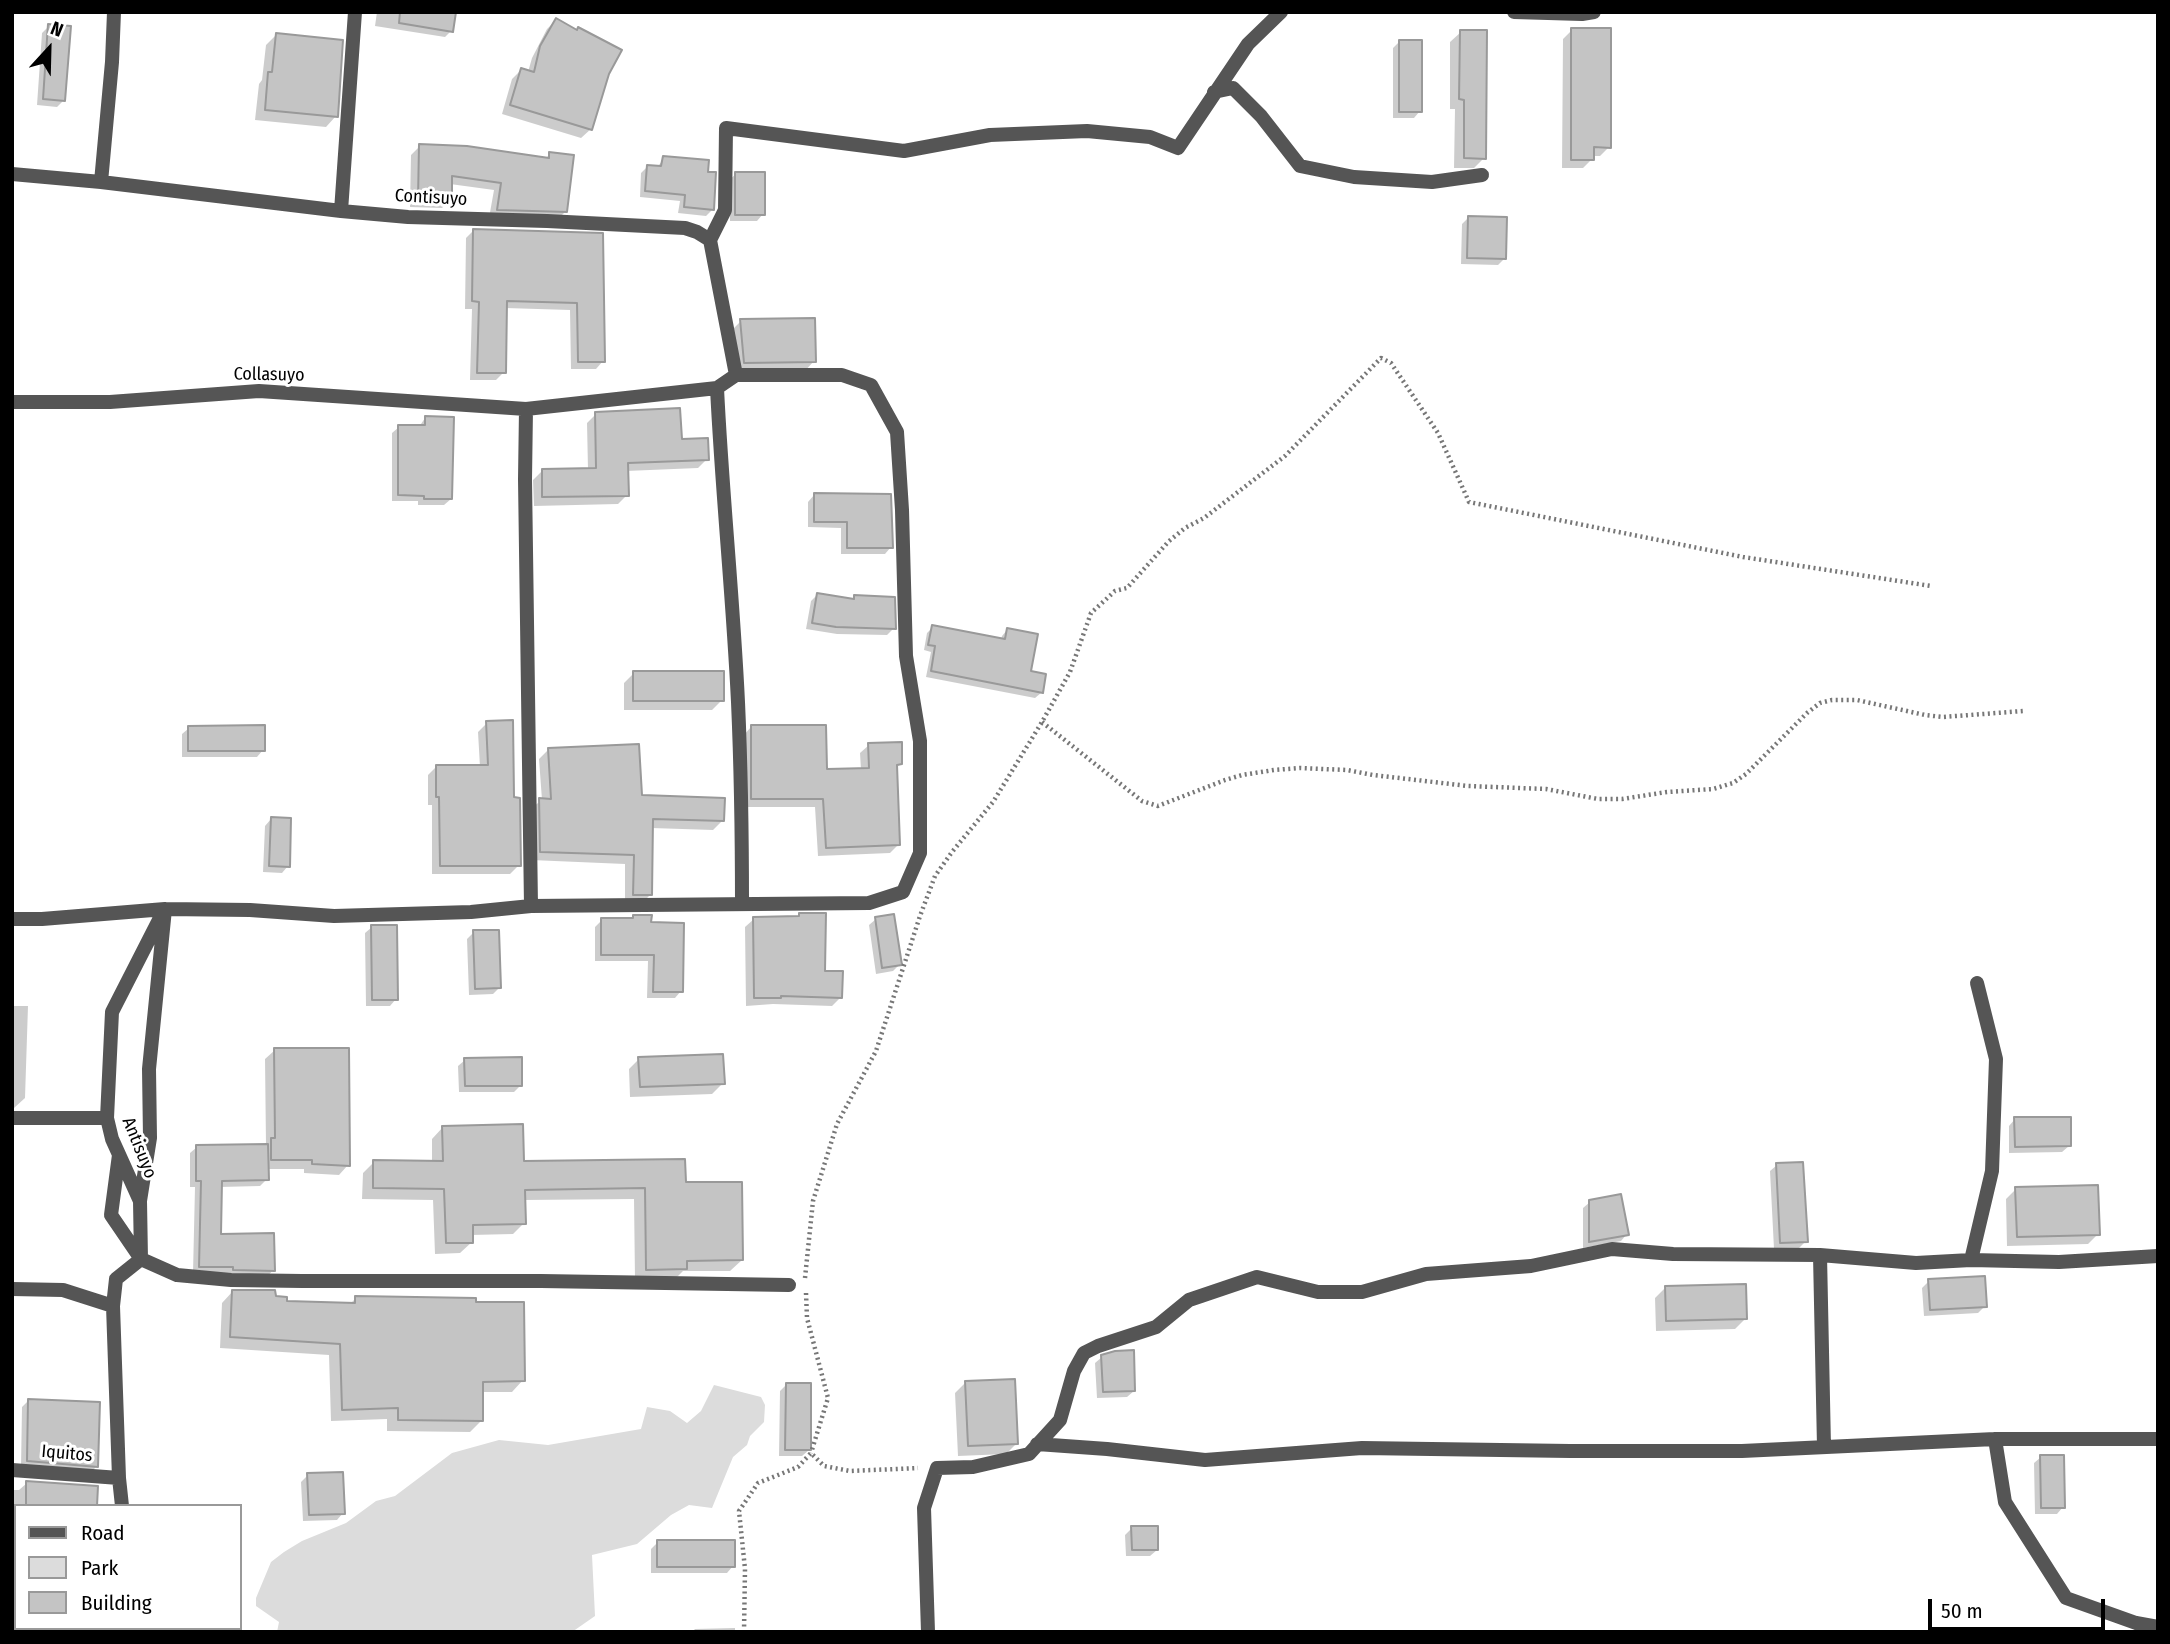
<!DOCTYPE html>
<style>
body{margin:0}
#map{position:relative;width:2170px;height:1644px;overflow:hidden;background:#fff;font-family:"Fira Sans Condensed",sans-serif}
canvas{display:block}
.frame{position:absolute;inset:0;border:14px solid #000;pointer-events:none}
.legend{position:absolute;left:14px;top:1504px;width:228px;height:126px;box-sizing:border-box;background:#fff;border:2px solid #999;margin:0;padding:9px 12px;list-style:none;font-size:21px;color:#000}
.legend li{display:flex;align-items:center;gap:14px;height:35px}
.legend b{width:35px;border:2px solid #999}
.north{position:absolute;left:14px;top:14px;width:70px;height:70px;-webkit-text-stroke:5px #fff;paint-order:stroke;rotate:22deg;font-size:19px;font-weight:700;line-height:28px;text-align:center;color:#000}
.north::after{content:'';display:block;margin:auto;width:24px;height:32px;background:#000;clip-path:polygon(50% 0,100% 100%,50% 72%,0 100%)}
.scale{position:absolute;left:1928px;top:1599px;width:177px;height:32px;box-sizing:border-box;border:4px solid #000;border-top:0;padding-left:9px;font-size:21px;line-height:24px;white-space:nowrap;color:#000;-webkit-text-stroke:5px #fff;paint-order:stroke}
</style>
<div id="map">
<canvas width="2170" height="1644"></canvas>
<div class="frame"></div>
<ul class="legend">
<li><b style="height:9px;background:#555"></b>Road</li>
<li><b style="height:19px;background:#dcdcdc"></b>Park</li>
<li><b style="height:19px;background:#c4c4c4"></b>Building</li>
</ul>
<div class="north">N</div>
<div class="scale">50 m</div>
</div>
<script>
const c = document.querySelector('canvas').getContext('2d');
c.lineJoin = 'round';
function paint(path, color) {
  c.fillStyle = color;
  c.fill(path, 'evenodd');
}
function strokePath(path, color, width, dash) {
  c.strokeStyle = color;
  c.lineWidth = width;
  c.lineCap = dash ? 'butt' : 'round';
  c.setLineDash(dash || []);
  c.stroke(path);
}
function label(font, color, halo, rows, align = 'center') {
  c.font = font + ' "Fira Sans Condensed",sans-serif';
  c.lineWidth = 6;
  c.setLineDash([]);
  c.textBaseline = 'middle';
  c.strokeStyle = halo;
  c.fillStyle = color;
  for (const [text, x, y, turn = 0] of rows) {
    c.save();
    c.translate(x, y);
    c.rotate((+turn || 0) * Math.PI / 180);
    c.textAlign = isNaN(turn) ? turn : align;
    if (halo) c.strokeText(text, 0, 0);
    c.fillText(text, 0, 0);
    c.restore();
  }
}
const green = new Path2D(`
 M714,1385L761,1397L765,1405L764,1422L750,1436L747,1445L733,1457L712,1508L689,1505L671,1515L637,1544L592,1555L595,1616L572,1632H277L279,1622L256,1606V1598L271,1562L284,1552L302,1541L346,1523L376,1501L395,1496L452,1453L499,1440L548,1445L641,1429L647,1407L670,1411L687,1423L701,1411Z`);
const shadow = new Path2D(`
 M377,12H454L451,31L445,37L375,26Z
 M556,20L607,73L591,129L581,138L502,114L512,79L521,70L528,72L532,58L547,29Z
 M49,26L64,100L57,107L37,105L42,33Z
 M1572,30L1609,147L1600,156H1592V159L1583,168H1562L1563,39Z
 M1461,32L1484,158L1474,168H1454L1455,109H1450V42Z
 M276,35L336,116L326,127L255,120L259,84L262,80L266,45Z
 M1400,41L1420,111L1414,118H1393V48Z
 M420,146L545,159L550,154L565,212L557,220L489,218L494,190L450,184V200L442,208L410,207L411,155Z
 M664,158L706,173L713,209L706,216L678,213L680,201L640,197L641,173L648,166L657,168Z
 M736,174L763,214L757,221H730L729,180Z
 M1468,218L1505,258L1498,265L1461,264L1462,224Z
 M474,230L601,235L603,361L596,369H571L570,310L505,308L504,372L496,380H470L472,309H465L466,238Z
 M741,321L814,361L804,372L734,373L731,331Z
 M596,414L680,441L707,459L698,468L626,471L627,495L618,504L534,506L533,480L542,471L588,470L587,423Z
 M425,418L451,499L444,505H418V501H392V433L399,427H419Z
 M814,495L891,547L885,554H841V528L808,527V502Z
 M818,594L851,600L855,597L894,628L887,635L837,634L806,629L811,601Z
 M933,627L1001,640L1002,636L1007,630L1041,693L1035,698L926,677L931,652L924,650L927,633Z
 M634,673L722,700L712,710H624V683Z
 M487,723L512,799L519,865L510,874H432V805H428V775L436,767H480L478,732Z
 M751,727L825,771L861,770L860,753L869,745L900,764L895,769L898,845L890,853L818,856L815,807H743V736Z
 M189,728L263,750L257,757H182V734Z
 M549,749L640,797L723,820L713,830L651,828L650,895L641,904H625V864L531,860L530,809L542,800L539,759Z
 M271,819L288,866L282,873L263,872L265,826Z
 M800,915L823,972L841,997L832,1006L773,1004L746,1006L745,927L754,919L797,918Z
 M634,916L650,924L681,991L675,998H647L648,961H595V927L602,920H630Z
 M876,919L900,964L893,971L876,974L869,925Z
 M372,927L396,999L390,1006H366L365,933Z
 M474,932L500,987L493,994L469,995L467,939Z
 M12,1006H28L25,1098L14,1108H12Z
 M275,1050L348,1165L339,1175L304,1173V1169H267V1179L260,1186L220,1187V1235L273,1270L267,1277L193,1273L195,1187H190V1153L197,1147L266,1146L265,1059Z
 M639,1059L723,1083L712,1094L630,1097L629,1069Z
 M465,1060L521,1085L514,1092H459L458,1066Z
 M2015,1119L2069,1146L2062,1152L2009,1153V1126Z
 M443,1127L523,1163L684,1184L742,1260L730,1271H683L674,1280H635L634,1199L524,1200V1223L513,1234L471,1235L472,1242L460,1253L435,1254L433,1200L362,1199L363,1173L374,1162L432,1163V1139Z
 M1777,1165L1806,1241L1799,1248L1774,1249L1770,1171Z
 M2016,1189L2098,1234L2088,1244L2007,1246L2006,1199Z
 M1590,1202L1627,1234L1621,1241L1583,1248V1208Z
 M1929,1281L1985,1306L1978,1313L1924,1316L1922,1288Z
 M1666,1287L1746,1318L1735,1329L1656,1331L1655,1298Z
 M233,1291L274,1298L285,1303L349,1305L356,1298L523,1380L512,1392H482L481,1421L470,1432L387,1431V1419L331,1421L329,1355L220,1348L222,1303Z
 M1102,1357L1134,1391L1127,1397L1097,1398L1095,1363Z
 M965,1383L1016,1444L1006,1454L958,1456L955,1393Z
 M786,1385L809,1450L802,1456H779L780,1391Z
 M28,1401L97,1466L90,1473L21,1467L22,1407Z
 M2041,1457L2063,1507L2057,1514H2035L2034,1463Z
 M308,1475L343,1513L337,1520L303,1521L301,1482Z
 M27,1483L98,1492V1506H16V1569H12V1490H19Z
 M1132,1528L1157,1550L1150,1556H1126L1125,1535Z
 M658,1542L733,1566L727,1573H651V1549Z
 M240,1556H242L240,1588Z
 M735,1628V1632H692L695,1629Z`);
const building = new Path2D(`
 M400,12H456L453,32L399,23Z
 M556,18L577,30L578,27L622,50L609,74L592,130L510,105L521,68L534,72L540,46Z
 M48,24L71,26L65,101L43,99Z
 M1571,28H1611V148L1594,147V160H1571Z
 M1460,30H1487L1486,159L1464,158V100L1459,99Z
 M276,33L343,40L338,117L265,110L268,72H272Z
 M1399,40H1422V112H1399Z
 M419,144L467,146L549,158V152L574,155L567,212L497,210L501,183L452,176V200H418Z
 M663,156L709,160L708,172H716L714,210L684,207L685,195L645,191L647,165L661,166Z
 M735,172H765V215H735Z
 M1468,216L1507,217L1506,259L1467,258Z
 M473,229L603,233L605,362H578L577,303L507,301L506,373H477L479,302L472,301Z
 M815,318L816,362L744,363L740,319Z
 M680,408L682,439L708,438L709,460L628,463L629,496L542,497V469L596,468L595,412Z
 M425,416L454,417L452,499H424V496L398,495V425H425Z
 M814,493L891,494L893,548H847V522H814Z
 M817,593L854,599V595L895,597L896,629L836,627L812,623Z
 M932,625L1005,639L1007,628L1038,634L1031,671L1046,674L1043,693L931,671L935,646L928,645Z
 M633,671H724V701H633Z
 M513,720L514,797L520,798L521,866H440L439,797H436V765H488L486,721Z
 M265,725V751H188V726Z
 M751,725H826L827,769L869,768L868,743L902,742V764L897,765L900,845L826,848L823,799H751Z
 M639,744L642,795L725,798L724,821L653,819L652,895H633L634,855L540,852L539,798L551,799L548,748Z
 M271,817L291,818L290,867L269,866Z
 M799,913H826L825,971H843L842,998L781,996V998H754L753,917L799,916Z
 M894,914L902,965L882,968L875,917Z
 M633,915H652L651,922L684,923L683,992H653L654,955H601V918H633Z
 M371,925H397L398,1000H372Z
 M473,930H499L501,988L475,989Z
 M274,1048H349L350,1166L312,1164V1160H271V1138H275Z
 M723,1054L725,1084L640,1087L638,1057Z
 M522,1057V1086H465L464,1058Z
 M2014,1117H2071V1146L2015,1147Z
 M523,1124L524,1161L685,1159L686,1182H742L743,1260L687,1261V1269L646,1270L645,1188L525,1190L526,1224L473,1225V1243H446L444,1189L373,1188V1160L443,1161L442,1126Z
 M268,1144L269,1180L222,1181L221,1234L274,1233L275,1271L233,1270V1267H199L201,1181H196V1145Z
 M1803,1162L1808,1242L1780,1243L1776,1163Z
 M2098,1185L2100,1235L2017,1237L2015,1187Z
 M1621,1194L1629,1235L1589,1242V1200Z
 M1985,1276L1987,1307L1930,1310L1928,1279Z
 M1746,1284L1747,1319L1666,1321L1665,1286Z
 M232,1290H275L276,1296L287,1297V1301L355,1303V1296L476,1298V1302H524L525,1381L483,1382V1421L398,1420V1408L342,1410L340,1344L230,1337Z
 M1134,1350L1135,1391L1103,1392L1101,1355L1115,1351Z
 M1015,1379L1018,1444L968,1446L965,1381Z
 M786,1383H811V1450H785Z
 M28,1399L100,1402L98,1467L27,1461Z
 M2040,1455H2064L2065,1508H2041Z
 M343,1472L345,1514L309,1515L307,1473Z
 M26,1481L98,1486L97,1506H26Z
 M1131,1526H1158V1550H1132Z
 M657,1540H735V1567H657Z`);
const path = new Path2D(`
 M1042,722L1142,801L1158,806L1225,780L1242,775L1274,770L1300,768L1347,770L1373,775L1468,786L1546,789L1598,799H1622L1667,792L1713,789L1733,783L1746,774L1807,713L1820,703L1832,700H1857L1925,715L1943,717L2023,711
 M805,1278L813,1201L837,1124L876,1051L920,916L935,876L952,852L993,802L1042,722L1070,672L1091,613L1115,591L1127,588L1169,541L1185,528L1204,518L1285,456L1381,358L1391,363L1438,433L1469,502L1743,557L1931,586
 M806,1293L807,1318L828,1398L811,1453
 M744,1632L745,1569L739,1511L758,1483L798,1467L811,1453L824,1466L850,1471L918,1468`);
const street = new Path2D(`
 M1514,12L1582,14L1594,12
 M1214,92L1233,88L1261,116L1300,166L1354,177L1432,182L1482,175
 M12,174L101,182L341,211L408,217L547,221L685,228L697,232L710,240L736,375
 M101,182L112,62L114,12
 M341,211L355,12
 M710,240L725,210L726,128L904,151L990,135L1087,131L1150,137L1178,148L1248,44L1281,12
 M717,388C722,492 733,597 738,702C741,769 742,837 742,904
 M12,402H110L259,391L526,409L717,388L736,375H842L871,385L897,432L902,510L906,656L920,741V853L903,892L869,903L531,906L471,912L334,916L250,910L165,909L42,919H12
 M526,409L525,479L531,906
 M12,1118H107L112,1139L140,1201
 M107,1118L112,1012L161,916
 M119,1155L111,1215L141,1259L177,1275L231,1280L302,1281H541L789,1285
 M1820,1255L1824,1447
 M141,1259L140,1201L150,1138L149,1069L165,909
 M1971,1260L1992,1171L1996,1059L1977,983
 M12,1289L63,1290L113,1306
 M1995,1439L2005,1502L2066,1598L2136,1623L2158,1627
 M1037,1444L1107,1449L1205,1460L1362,1448L1570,1451H1742L1995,1439H2158
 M12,1470L119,1478
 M122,1506L119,1478L113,1306L116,1279L141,1259
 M135,1628V1632
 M928,1632L924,1508L937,1468L973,1467L1029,1454L1060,1420L1074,1371L1084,1353L1098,1346L1156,1327L1189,1300L1257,1277L1318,1292H1362L1426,1274L1531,1266L1612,1249L1673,1254L1820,1255L1916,1263L1971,1260L2059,1262L2158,1256`);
const streetNames = [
 ["Contisuyo",431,198,3],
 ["Collasuyo",269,375,1],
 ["Antisuyo",139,1148,68],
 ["Iquitos",67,1454,5]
];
paint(green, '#dcdcdc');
paint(shadow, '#0003');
paint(building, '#c4c4c4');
strokePath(building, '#999', 2);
strokePath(path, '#777', 4.5, [2, 3.5]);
strokePath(street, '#555', 14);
label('18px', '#000', '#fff', streetNames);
</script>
